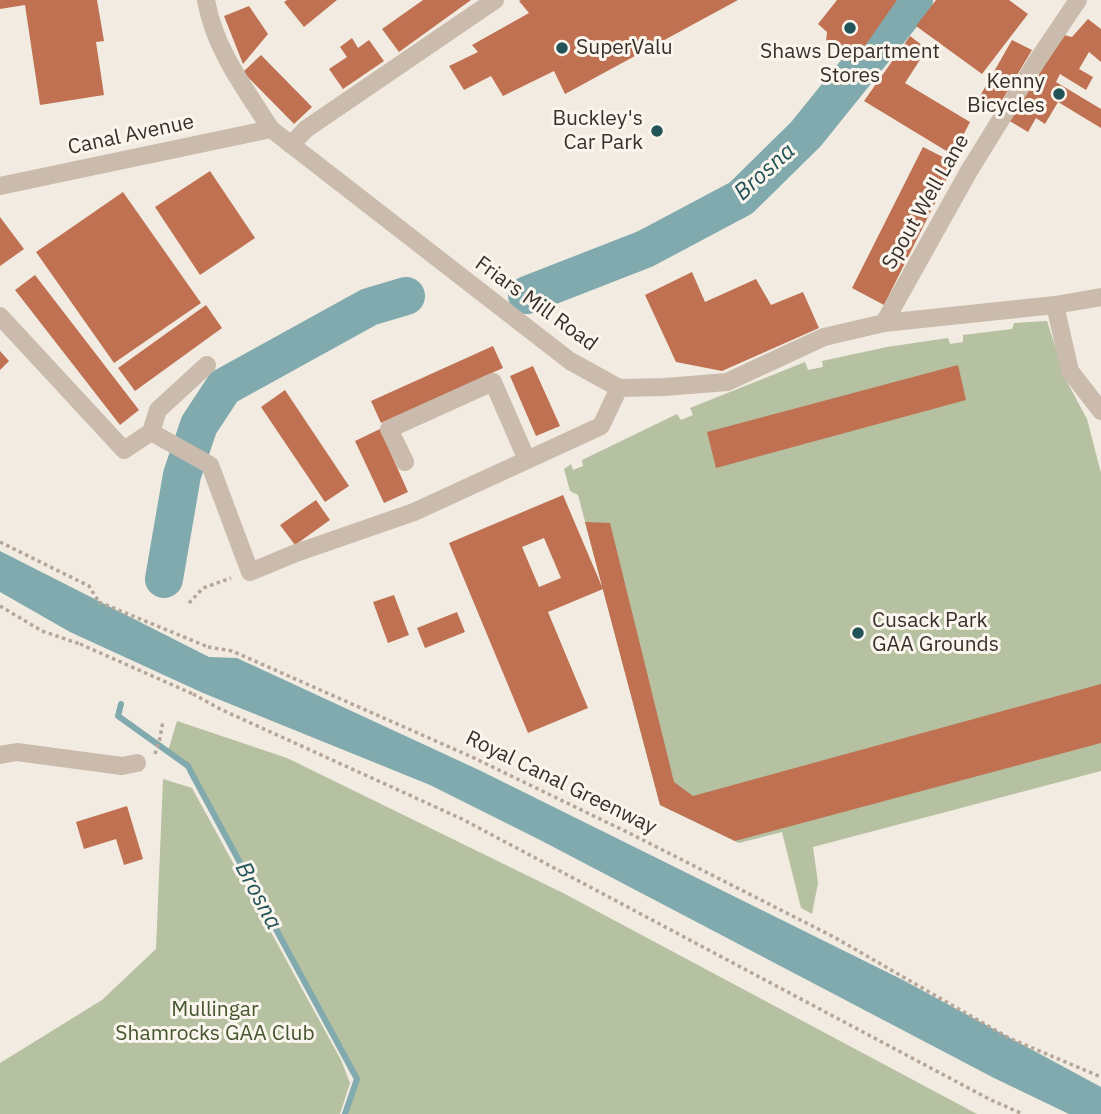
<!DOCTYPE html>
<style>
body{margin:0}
canvas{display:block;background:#f2ebe1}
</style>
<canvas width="1101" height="1114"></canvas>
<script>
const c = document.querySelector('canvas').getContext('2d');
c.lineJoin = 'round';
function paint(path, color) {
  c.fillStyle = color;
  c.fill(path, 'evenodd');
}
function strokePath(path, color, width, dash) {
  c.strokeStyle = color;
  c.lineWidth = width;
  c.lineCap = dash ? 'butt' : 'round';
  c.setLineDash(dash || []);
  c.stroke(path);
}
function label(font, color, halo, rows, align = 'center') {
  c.font = font + ' "IBM Plex Sans",sans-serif';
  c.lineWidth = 6;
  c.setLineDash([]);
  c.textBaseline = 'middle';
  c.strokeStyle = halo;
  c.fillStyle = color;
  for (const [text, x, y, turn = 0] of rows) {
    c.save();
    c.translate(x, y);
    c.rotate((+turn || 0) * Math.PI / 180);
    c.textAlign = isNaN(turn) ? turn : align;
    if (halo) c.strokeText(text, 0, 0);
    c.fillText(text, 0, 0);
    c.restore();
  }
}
const green = new Path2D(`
 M1047,321L1066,380L1087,419L1101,473V771L813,847L818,883L812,914L801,908L782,832L739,843L660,805L578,495L570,491L564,469L571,464L573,470L583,466L582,460L677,414L681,420L693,415L690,408L805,362L808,370L823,367L822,361L887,347L948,338L950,344L963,342V335L1012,329L1014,323Z
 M177,721L287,758L563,893L977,1114H345L357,1079L188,766L168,751Z
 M163,779L192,788L341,1060L350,1083L340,1114H0V1063L102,1000L156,949Z`);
const water = new Path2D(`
 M0,551L209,657L237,658L479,770L903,980L1101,1087V1114H1069L994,1078L542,841L430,785L203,693L70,632L0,592Z`);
const stream = new Path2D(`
 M121,704L118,716L188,766L191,772L357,1079L345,1114`);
const river = new Path2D(`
 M527,295L645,249L741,198L806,134L914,0
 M164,579L182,475L199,425L224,387L369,307L406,296`);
const building = new Path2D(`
 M0,0H97L104,41L96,42L104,95L40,105L25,5L0,9Z
 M287,0H337L304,27L284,2Z
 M423,0H471L399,52L382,29Z
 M521,0H738L565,94L554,71L503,96L491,76L464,90L449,66L478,52L472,45L529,13L519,1Z
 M837,0H897L853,63L826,42L827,32L818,24Z
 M936,0H1009L1028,14L982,74L916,26Z
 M249,6L268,34L243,64L224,16Z
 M1088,19L1101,29V62L1089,52L1079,69L1093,77L1086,90L1060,74L1056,82L1101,109V128L1058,102L1045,124L1036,118L1028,132L1008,120L1064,35L1072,37Z
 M910,36L927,49L905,83L970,122L953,155L864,101Z
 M352,38L358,48L369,40L384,61L343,89L329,69L347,57L340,47Z
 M1012,40L1032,50L995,112L976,103Z
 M261,55L312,107L294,124L243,72Z
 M923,147L955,163L884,305L852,288Z
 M210,171L255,238L200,275L155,207Z
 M123,192L201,303L114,363L36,252Z
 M0,217L24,249L0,266Z
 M692,272L705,302L756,279L771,305L803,292L819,328L722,371L676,362L645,295Z
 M35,275L139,410L120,425L15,290Z
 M206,305L222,328L135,391L118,368Z
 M493,346L503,368L381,423L371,401Z
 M0,351L9,361L0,370Z
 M958,365L966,400L716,468L707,432Z
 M533,366L560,426L536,436L510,376Z
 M285,390L349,486L325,502L261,407Z
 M380,429L408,492L384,503L355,441Z
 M563,495L603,589L548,612L588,708L528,733L449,543ZM544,538L561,578L539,587L522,547Z
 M316,500L330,520L295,545L280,525Z
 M585,522L610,523L674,782L693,796L1101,684V743L735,841L660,805Z
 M394,595L409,635L388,643L373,602Z
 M457,612L465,632L425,648L417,628Z
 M127,806L143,859L124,865L116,839L84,849L76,822Z`);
const path = new Path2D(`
 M0,542L89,586L99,602
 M189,603L203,588L231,578
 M0,606L42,631L80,644
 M208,647L232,651L472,757L631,834L832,936L1009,1038L1101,1077
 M193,694L220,709L462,819L991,1100L1023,1114
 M155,754L160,738L163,721`);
const minor = new Path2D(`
 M206,0C214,48 245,89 271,129L570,361L619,388L665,387L727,382L824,337L884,323L1055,305L1101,297
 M291,145L306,129L495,0
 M0,186L271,129
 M1055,305L1070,371L1101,411
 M0,316L124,450L151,432L210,465L250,572L296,553L414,512L601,426L619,388
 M884,323L969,171L1037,61L1078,0
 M151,432L158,410L207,365
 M405,462L389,429L493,382L527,460
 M0,755L17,752L122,766L137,763`);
const pathBridge = new Path2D(`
 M99,602L208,647
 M80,644L193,694`);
const markers = [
 [850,28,7,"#225358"],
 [562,48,7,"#225358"],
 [1059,94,7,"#225358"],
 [657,131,7,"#225358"],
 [858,633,7,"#225358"]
];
const poiNames = [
 ["SuperValu",576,48],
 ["Shaws Department",850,52,"center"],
 ["Stores",850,76,"center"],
 ["Kenny",1045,82,"right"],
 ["Bicycles",1045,106,"right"],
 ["Buckley's",643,119,"right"],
 ["Car Park",643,143,"right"],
 ["Cusack Park",872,621],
 ["GAA Grounds",872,645]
];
const streetNames = [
 ["Canal Avenue",131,135,-12],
 ["Spout Well Lane",926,202,-60],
 ["Friars Mill Road",536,304,36],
 ["Royal Canal Greenway",561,783,26]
];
const parkNames = [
 ["Mullingar",215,1010],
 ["Shamrocks GAA Club",215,1034]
];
const waterNames = [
 ["Brosna",765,172,-42],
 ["Brosna",258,896,62]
];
paint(green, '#b5c1a1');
paint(water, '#81aaae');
strokePath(stream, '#81aaae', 6);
strokePath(river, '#81aaae', 38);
paint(building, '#bf7152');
strokePath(path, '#b6a697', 3.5, [3.5, 3.5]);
strokePath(minor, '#cabbad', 18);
strokePath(pathBridge, '#b6a697', 3.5, [3.5, 3.5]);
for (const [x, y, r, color] of markers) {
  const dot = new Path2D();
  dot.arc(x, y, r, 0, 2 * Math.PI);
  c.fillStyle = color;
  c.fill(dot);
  strokePath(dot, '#faf5ed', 2.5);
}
label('21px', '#39302b', '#faf5ed', poiNames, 'left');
label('21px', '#39302b', '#faf5ed', streetNames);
label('21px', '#465630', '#faf5ed', parkNames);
label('italic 23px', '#225358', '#faf5ed', waterNames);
</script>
